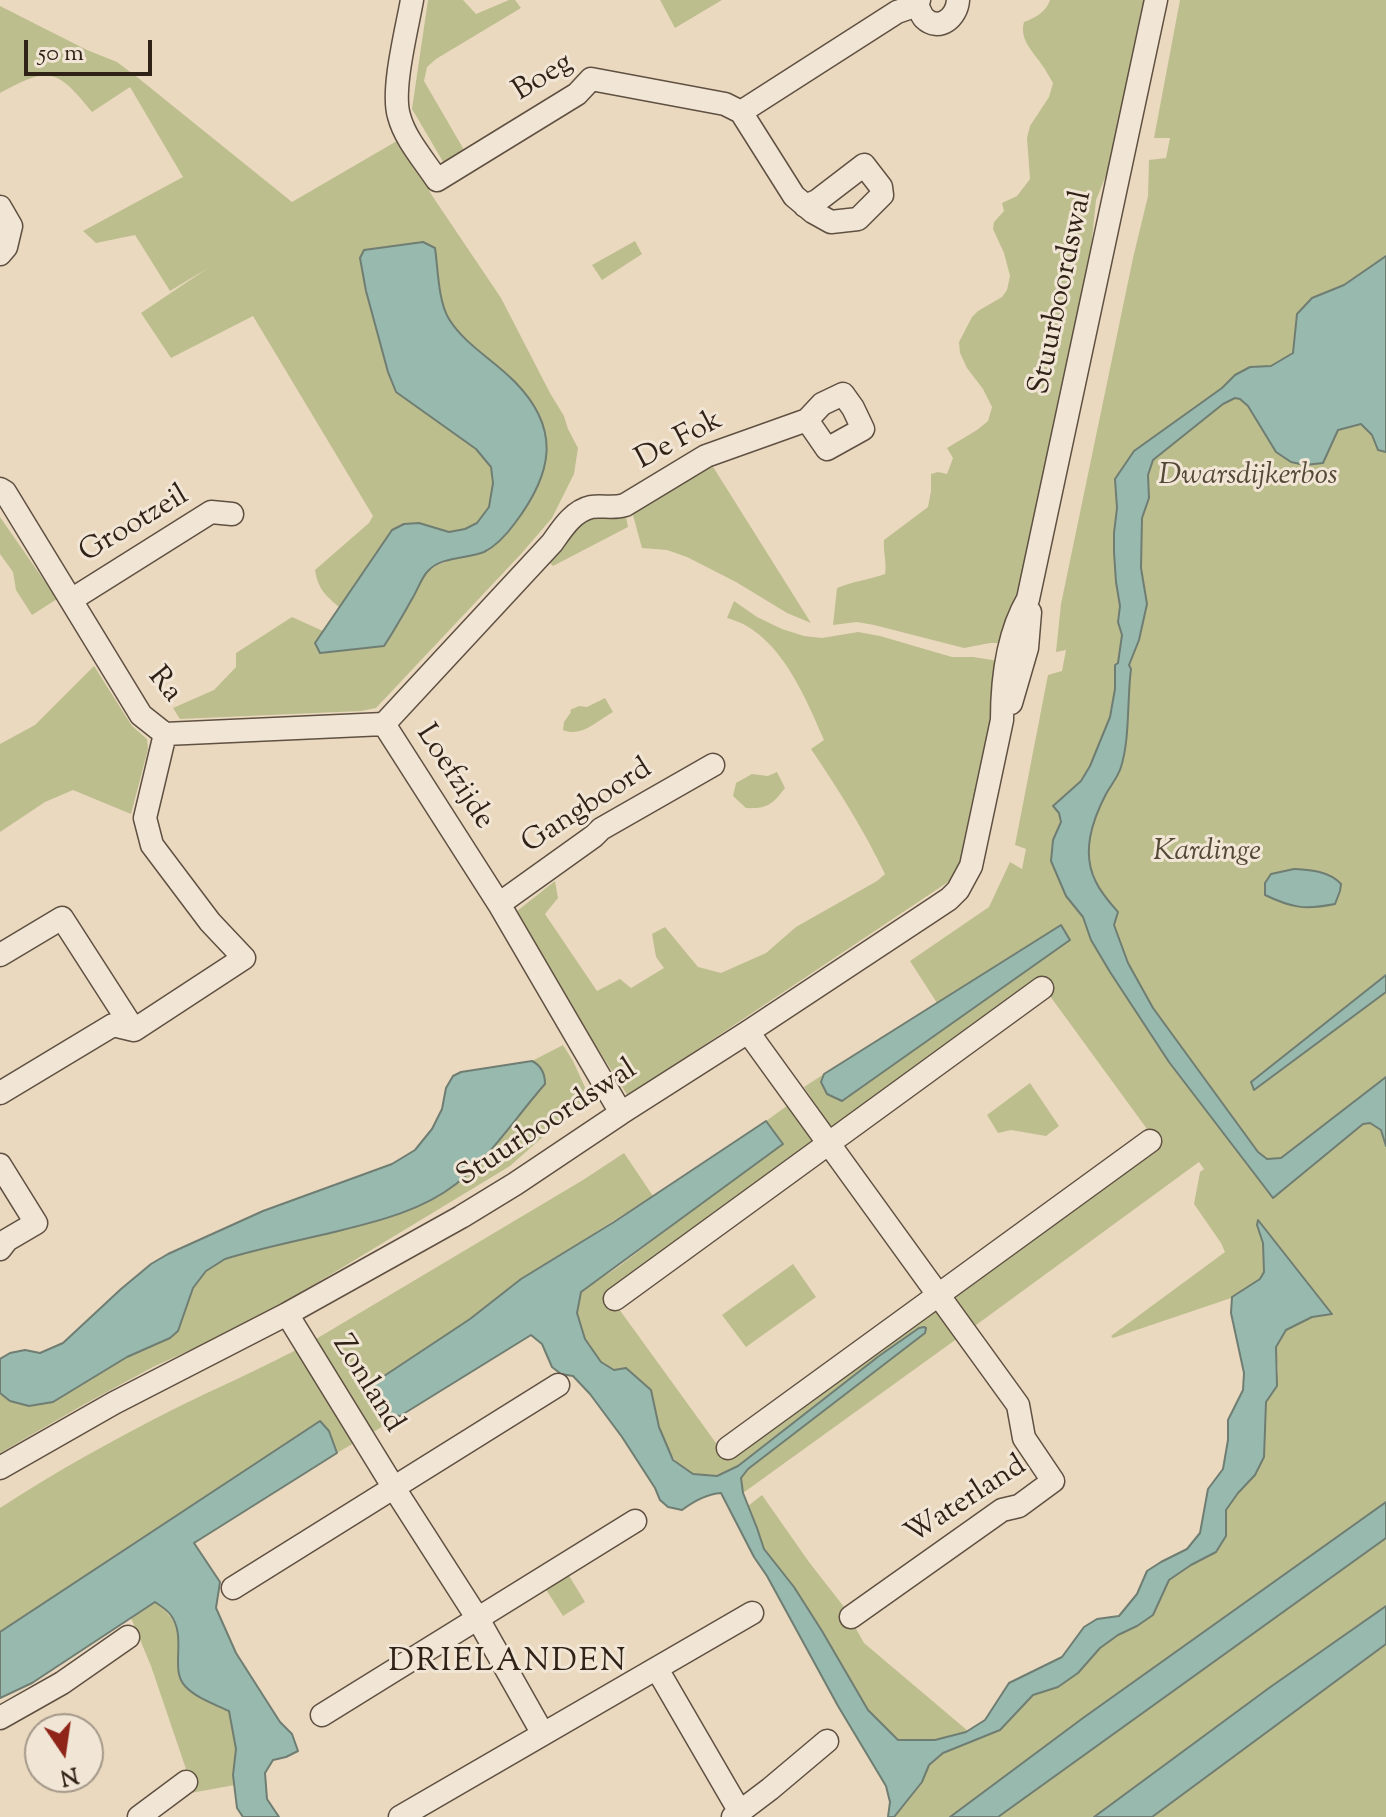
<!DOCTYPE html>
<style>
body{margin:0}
#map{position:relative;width:1386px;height:1817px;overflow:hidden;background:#ead9bf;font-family:"Sorts Mill Goudy",serif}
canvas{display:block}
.north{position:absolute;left:24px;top:1713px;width:80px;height:80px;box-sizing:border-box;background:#f1e6d5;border:2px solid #a49889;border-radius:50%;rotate:167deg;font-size:22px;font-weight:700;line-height:32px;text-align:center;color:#312218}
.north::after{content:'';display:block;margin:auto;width:28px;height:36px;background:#8f2418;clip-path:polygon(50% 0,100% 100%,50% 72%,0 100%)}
.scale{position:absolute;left:24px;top:40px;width:128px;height:36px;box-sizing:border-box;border:4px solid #312218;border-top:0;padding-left:10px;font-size:24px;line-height:28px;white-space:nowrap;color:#312218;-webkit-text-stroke:6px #f1e6d5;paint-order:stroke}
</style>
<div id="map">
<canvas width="1386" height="1817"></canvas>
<div class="north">N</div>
<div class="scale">50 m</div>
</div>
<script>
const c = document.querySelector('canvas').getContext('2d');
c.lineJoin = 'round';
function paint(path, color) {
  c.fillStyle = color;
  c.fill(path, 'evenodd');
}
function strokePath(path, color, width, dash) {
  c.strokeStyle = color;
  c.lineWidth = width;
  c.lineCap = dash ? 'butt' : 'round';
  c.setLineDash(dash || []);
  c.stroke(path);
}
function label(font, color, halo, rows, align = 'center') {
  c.font = font + ' "Sorts Mill Goudy",serif';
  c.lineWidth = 6;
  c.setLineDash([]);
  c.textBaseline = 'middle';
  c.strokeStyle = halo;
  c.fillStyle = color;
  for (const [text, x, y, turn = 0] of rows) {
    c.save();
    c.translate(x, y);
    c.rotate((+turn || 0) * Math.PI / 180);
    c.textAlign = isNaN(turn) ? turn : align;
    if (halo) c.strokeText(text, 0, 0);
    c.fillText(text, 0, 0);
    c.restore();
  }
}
const green = new Path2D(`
 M428,0H463L476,14L509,0H515L521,8L436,59L427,67L424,81L467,155L445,165L412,109Z
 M660,0H722L675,28Z
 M1050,0H1144L1109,168L1096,200L1091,249L1019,595L1005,643H990L964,648L874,625L857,622L833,625L837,588C854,581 868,580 885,574C887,562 883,552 884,540L928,507L931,491V474L938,472L947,474L953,458L947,448L977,430L988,421L992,407L983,389L967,368L960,353L959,342L972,317L978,311L1002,297L1007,290L1010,276L1004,253L993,229L994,222L1004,211L1002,203L1017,196L1030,179L1027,138L1030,126L1049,97L1053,83C1049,77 1046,70 1042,65C1033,51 1019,40 1024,22C1035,18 1046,12 1050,0Z
 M1180,0H1386V1502L1083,1718L950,1817H894L921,1782L928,1765L943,1753L1000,1730L1033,1695L1058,1687L1078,1673L1100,1648L1118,1635L1137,1626L1152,1615L1169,1580L1191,1565L1226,1536V1510L1264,1457L1266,1402L1278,1372L1276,1347L1286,1330L1310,1318L1264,1260V1272L1260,1279L1237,1296L1113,1338L1111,1336L1225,1252L1221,1243L1194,1204L1200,1172L1204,1169L1199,1162L972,1328L950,1297L1155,1140L1039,981L834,1132L804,1087L824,1074L821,1082L842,1101L1056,950L1046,934L937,1003L910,961L989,907L1010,862L1022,869L1026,849L1015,845L1048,675L1062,671L1066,650L1056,652L1061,604L1133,258L1148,196L1149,160L1166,158L1170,138H1154Z
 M0,6L87,50L117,62L137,77L292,202L402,138L431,194L501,298L550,393L564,416L568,429L578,448L574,474L552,518L521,554L376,708L361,711L180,719L173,708L214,690L236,667V653L292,617L323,631L315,643L384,646L398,625L427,571L440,564L460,556L484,552L517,383C497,366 459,339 447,317C437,297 438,269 435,248L360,258L366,291L388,372L395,392L476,449L491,467L493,483L489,507L477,523L464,529L449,532L419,523L404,524L392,530L339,607C325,595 318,589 315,570L369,523L373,516L253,316L171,358L141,313L208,268L170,291L135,235L96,243L83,231L183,177L130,87L92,112C58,70 50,65 0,93Z
 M635,241L642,254L602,280L592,265Z
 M710,462L811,623L787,613L736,582L687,557L667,550L642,548L631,508Z
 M622,515L626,517L628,527L553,566L547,560L587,517Z
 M0,517L57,599L32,615L16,590L13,572L0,554Z
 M734,601L757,617L782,629L804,636L822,638L858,632L880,636L952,657H973L1005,662L970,843L954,878L628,1096L512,915L555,881L558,898L545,914L597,991L620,979L631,988L664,968L656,957L652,934L665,927L698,967L721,973L766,953L796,927L877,881L885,874C864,830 838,789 811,749L824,740C807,701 785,647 745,625C740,622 733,620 727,618Z
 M94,666L132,726L147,739L148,749L131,814L73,790L45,802L0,832V744L35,725Z
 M605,698L613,712C597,721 581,738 563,730L564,722L571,712L570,710L579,706L587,707Z
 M777,772L785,788C772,805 767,809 746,808L733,796L736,783L752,774L768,776Z
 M563,1045L573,1061L589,1096L510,1166L292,1298L221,1336L153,1367L83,1405L0,1453V1393L10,1401L127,1357L170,1338L178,1331L193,1288L206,1271L225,1259L357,1226L413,1209L435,1198L456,1184L486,1154L545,1084L537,1064L532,1061Z
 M1030,1083L1059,1126L1046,1136L1011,1130L998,1133L987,1115Z
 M791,1103L819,1143L611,1298L724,1454L936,1308L958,1338L743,1493L741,1477L747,1469L925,1333V1328L924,1327L738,1466C674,1501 661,1437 651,1390L601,1362L585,1339L577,1313L581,1292L618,1267L782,1143L766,1121Z
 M624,1153L653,1196L521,1279L470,1319L386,1415L400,1416L370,1434L316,1339L583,1180Z
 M793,1264L816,1297L746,1347L722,1315Z
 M300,1348L354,1443L337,1453L329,1431L320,1421L0,1632V1508C55,1472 113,1440 172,1410C214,1389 258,1370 300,1348Z
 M762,1495L809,1562L844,1607L864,1643L968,1731L935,1740H898L868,1710L822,1631L794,1587L764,1549L748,1506Z
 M1386,1525V1817H966Z
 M568,1574L585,1602L563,1616L545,1588Z
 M154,1602C184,1623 181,1640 178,1673L204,1700L229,1711L236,1749L233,1775L235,1785L185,1794L197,1784L187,1772L151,1666L131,1618Z`);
const water = new Path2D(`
 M423,242L435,248C438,268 438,301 449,319C465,345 494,360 515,382C562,430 552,474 515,523C507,534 496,546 484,552C466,559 441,556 427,572C421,579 417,591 412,599C403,615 394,631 384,646L320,653L315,643L392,530L404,524L419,523L449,532L465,529L477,523L489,507L493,483L491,467L476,449L396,392L388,372L366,291L360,258L364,250Z
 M1386,256V452L1378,450L1372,435L1361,424L1338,430L1323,463L1305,465L1291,462L1276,452L1248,406L1240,399L1235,398L1223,404L1153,460L1148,475L1149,498L1142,518L1141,568L1147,604L1139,640L1129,665L1131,669C1127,699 1130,739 1121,767C1118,777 1111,785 1106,794C1092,821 1081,853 1096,882C1101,893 1110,903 1118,912L1114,925L1128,963L1153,1008L1258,1152L1267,1159L1281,1158L1386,1077V1146L1381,1130L1370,1123L1363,1124L1273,1198L1169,1062L1110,972L1091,940L1083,917L1066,896L1051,861L1053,840L1061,822L1059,813L1053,806L1081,781L1090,766L1110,717L1115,689V665L1118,663L1122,635L1118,622L1120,606L1116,582L1114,552V533L1117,508L1115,479L1134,451L1222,388L1235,375L1250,367L1271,366L1293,353L1297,314L1312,298L1344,285Z
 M1294,869C1310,870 1329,871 1341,884L1340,891L1335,904C1305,910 1292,908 1265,895V883L1271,874Z
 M1061,925L1070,940L842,1101L827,1094L821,1082L824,1074Z
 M1386,975V992L1254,1090L1251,1082Z
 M532,1061C542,1066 545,1074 545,1084C516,1117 490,1157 456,1184C419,1213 370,1223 326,1234C292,1242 258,1249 225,1259L206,1271L193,1288L178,1331L170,1338L127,1357L53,1402L29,1406L10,1401L0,1393V1359L10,1353L25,1350L40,1353L63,1343L121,1289L151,1264L168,1254L263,1211L392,1164L415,1150L432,1129L442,1109L446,1088L453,1076L461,1072Z
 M766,1121L783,1144L581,1292L577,1313L585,1339L601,1362L614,1370L626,1368L651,1390L659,1427L673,1460L693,1474L717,1476L738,1466L879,1356L919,1328L924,1327L926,1328L925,1333L748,1469L741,1478L743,1493L757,1528L764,1549L794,1587L822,1631L868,1710L898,1740H935L966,1732L985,1720L1009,1683L1062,1657L1084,1627L1097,1619L1119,1616L1137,1594L1147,1571L1161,1562L1187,1549L1200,1533L1208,1489L1223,1469L1228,1440V1420L1243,1390L1244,1373L1231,1313L1232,1297L1260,1279L1264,1272L1263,1243L1257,1225L1258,1220L1332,1314L1312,1317L1286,1330L1276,1347L1277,1386L1266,1402L1264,1457L1255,1475L1238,1493L1226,1510V1536L1216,1552L1191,1565L1169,1580L1153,1615L1137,1626L1118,1635L1100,1648L1078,1673L1058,1687L1033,1695L1000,1730L943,1753L929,1765L922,1782L894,1817H888L890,1802L886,1786L838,1706L767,1576L754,1557L721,1493C706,1494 694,1501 682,1510L668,1507L660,1500L655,1488L622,1437L590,1394L573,1376L561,1374L552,1367L542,1344L531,1335L400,1416C375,1415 377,1406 372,1384L470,1319L521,1279L614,1222Z
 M320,1421L329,1431L337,1453L194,1543L220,1582L216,1608L236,1653L280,1722L292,1734L298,1751L286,1757L273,1760L265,1773L267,1799L279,1817H243L237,1808L233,1775L236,1749L229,1711C214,1704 196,1698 185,1686C169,1669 188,1637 170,1614C166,1609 159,1605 155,1602L32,1683L0,1698V1632Z
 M1386,1502V1538L998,1817H950L1083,1718Z
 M1386,1606V1644L1152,1817H1094L1269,1688Z`);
const minor = new Path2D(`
 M412,0C407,29 391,90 399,116C405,139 424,160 437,180L577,94L591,79L725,104L741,112L897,12L917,5
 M919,0L917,5C918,7 922,16 924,18C939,33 957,17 958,0
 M741,112L794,196L813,212L831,222L858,219L882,195L881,187L864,165L817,201L805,206
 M0,207L11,226L6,247L0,254
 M843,394L853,408L863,429L827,449L807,420L822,404Z
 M0,489L5,492L141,715L165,734L384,724
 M71,600L211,512L232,514
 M1011,703L1027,648L1030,612
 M499,904L594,836L601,829L713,765
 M0,955L62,918L134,1030
 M748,1032L1018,1405L1024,1438L1053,1481L1019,1506L1002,1510L851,1617
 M0,1093L113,1025L134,1030L244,958L210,922L152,845L145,818L165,734
 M621,1113L499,904L384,724L552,543C562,529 573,511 591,507C603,505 612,509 625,505L706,456L807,420
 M0,1165L36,1223L7,1240L0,1249
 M615,1299L1042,988
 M287,1314L394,1488L478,1619L543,1734
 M728,1448L1150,1141
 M0,1468L114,1403L287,1314L461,1217L515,1184L621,1113L748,1032L931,911L949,899L958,890L971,866L1002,720C1002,679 1007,635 1028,599L1156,0
 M233,1588L558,1385
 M657,1669L740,1812
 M322,1715L635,1521
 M0,1718L62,1683L128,1637
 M139,1817L186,1782
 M400,1817L752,1613
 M733,1817L770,1789L827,1741`);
const streetNames = [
 ["Boeg",544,79,-32],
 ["Stuurboordswal",1063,293,-78],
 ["De Fok",680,442,-28],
 ["Grootzeil",135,526,-31],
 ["Ra",163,686,51],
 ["Loefzijde",453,778,57],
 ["Gangboord",588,808,-33],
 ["Stuurboordswal",548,1125,-33],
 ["Zonland",366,1385,58],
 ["Waterland",967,1502,-33]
];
const parkNames = [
 ["Dwarsdijkerbos",1248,478],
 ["Kardinge",1207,854]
];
const neighbourhoodNames = [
 ["DRIELANDEN",508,1665]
];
paint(green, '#bdbe8e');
paint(water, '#98baae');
strokePath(water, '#6f7d72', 2);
strokePath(minor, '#5f5042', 25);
strokePath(minor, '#f1e6d5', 22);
label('30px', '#312218', '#f1e6d5', streetNames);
label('italic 30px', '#544936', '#f1e6d5', parkNames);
c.letterSpacing = '2px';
label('32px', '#312218', '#f1e6d5', neighbourhoodNames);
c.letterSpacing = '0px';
</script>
